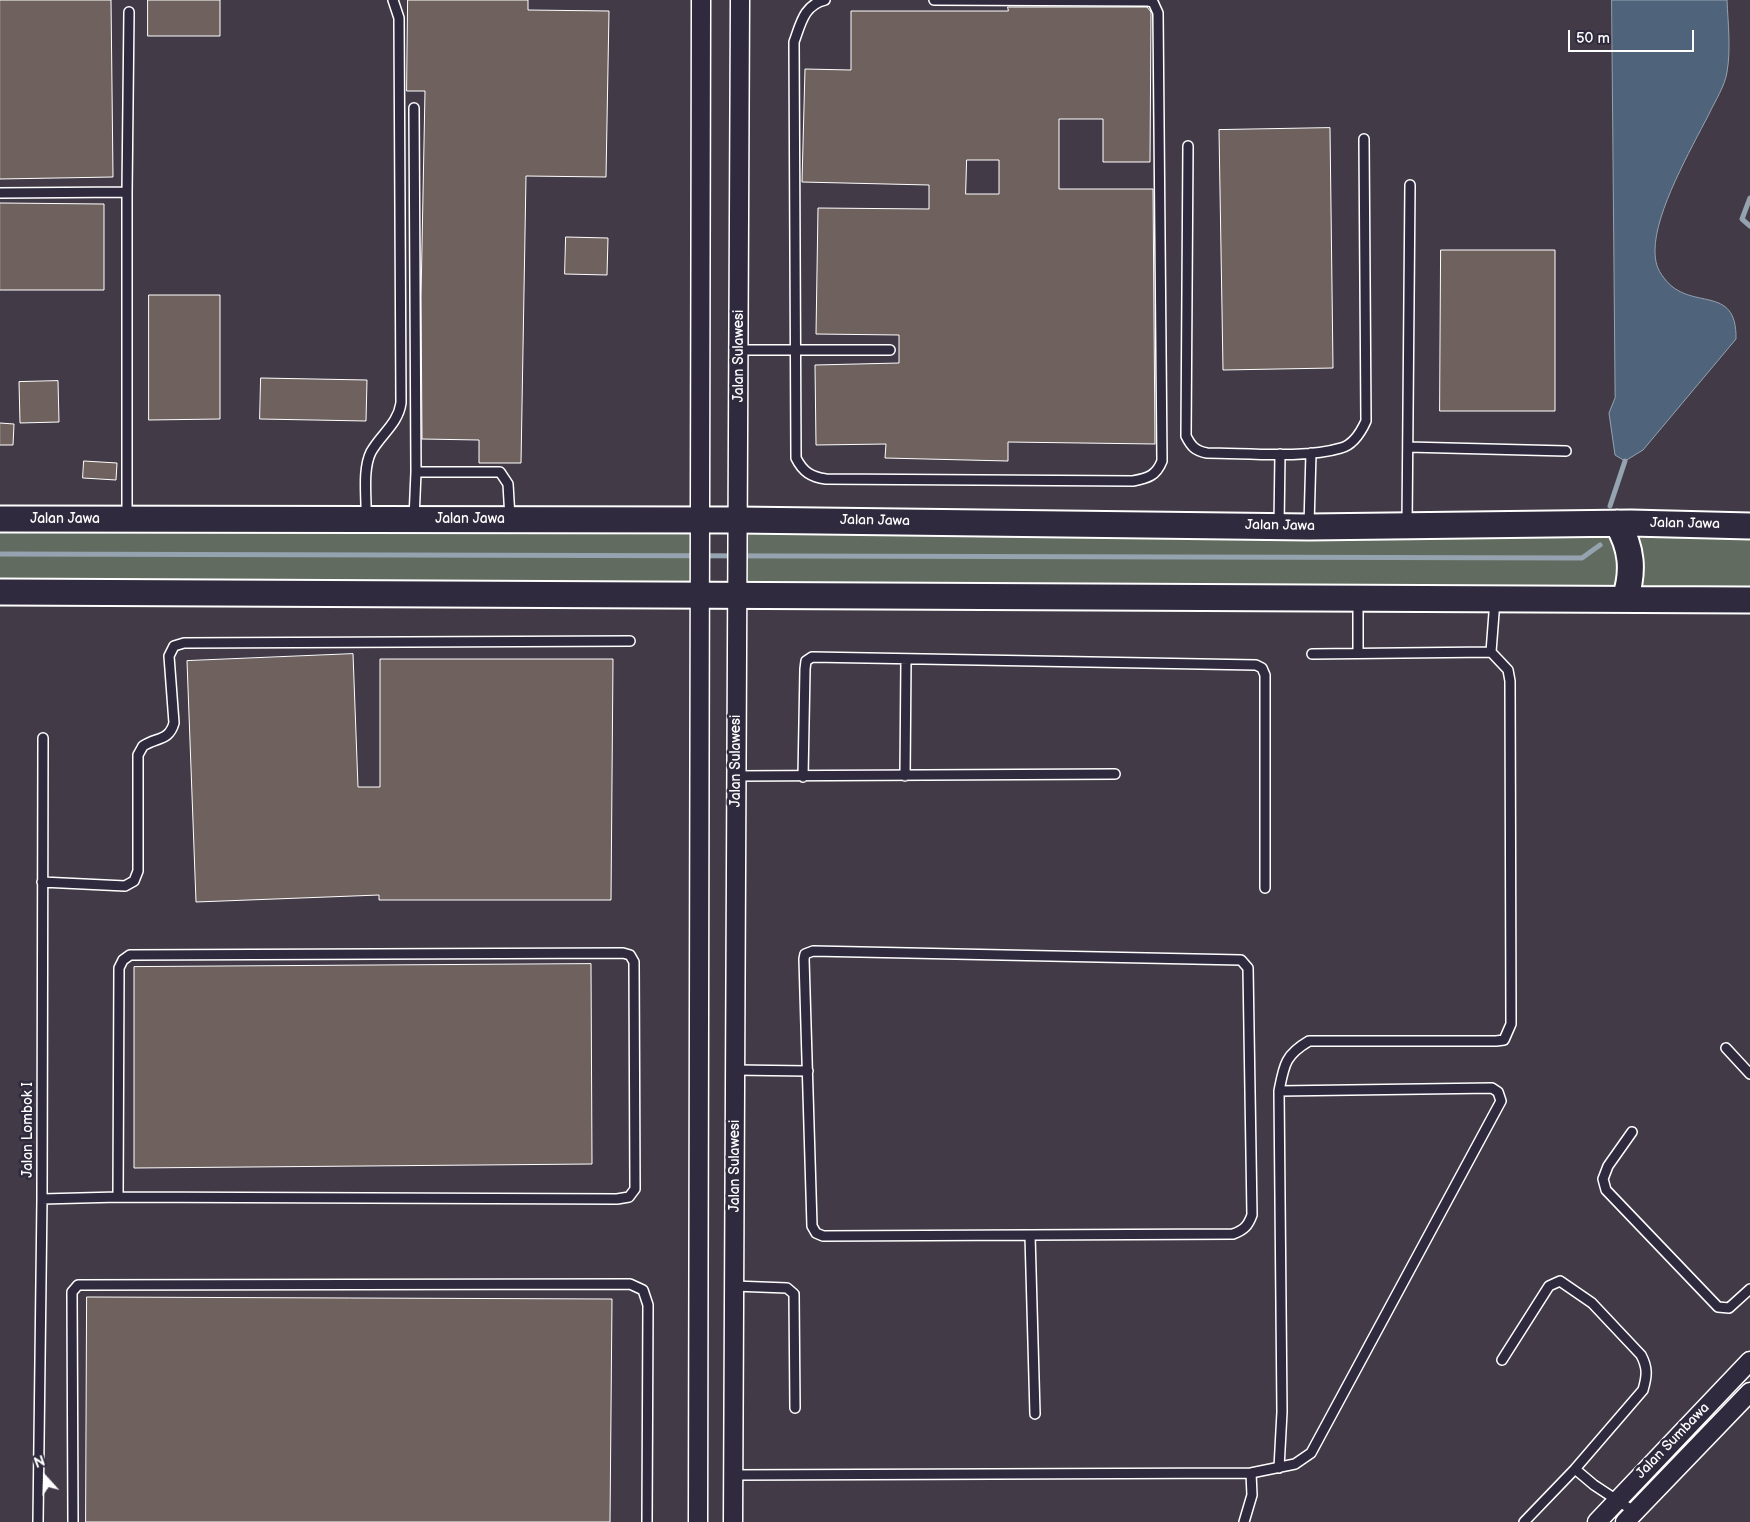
<!DOCTYPE html>
<style>
body{margin:0}
#map{position:relative;width:1750px;height:1522px;overflow:hidden;background:#2f2a3d;font-family:"Balsamiq Sans",sans-serif}
canvas{display:block}
.north{position:absolute;left:20px;top:1452px;width:50px;height:50px;-webkit-text-stroke:4px #2f2a3d;paint-order:stroke;rotate:340deg;font-size:14px;font-weight:700;line-height:20px;text-align:center;color:#fff}
.north::after{content:'';display:block;margin:auto;width:18px;height:22px;background:#fff;clip-path:polygon(50% 0,100% 100%,50% 72%,0 100%)}
.scale{position:absolute;left:1568px;top:30px;width:126px;height:22px;box-sizing:border-box;border:2px solid #fff;border-top:0;padding-left:6px;font-size:15px;line-height:18px;white-space:nowrap;color:#fff;-webkit-text-stroke:4px #2f2a3d;paint-order:stroke}
</style>
<div id="map">
<canvas width="1750" height="1522"></canvas>
<div class="north">N</div>
<div class="scale">50 m</div>
</div>
<script>
const c = document.querySelector('canvas').getContext('2d');
c.lineJoin = 'round';
function paint(path, color) {
  c.fillStyle = color;
  c.fill(path, 'evenodd');
}
function strokePath(path, color, width, dash) {
  c.strokeStyle = color;
  c.lineWidth = width;
  c.lineCap = dash ? 'butt' : 'round';
  c.setLineDash(dash || []);
  c.stroke(path);
}
function label(font, color, halo, rows, align = 'center') {
  c.font = font + ' "Balsamiq Sans",sans-serif';
  c.lineWidth = 5;
  c.setLineDash([]);
  c.textBaseline = 'middle';
  c.strokeStyle = halo;
  c.fillStyle = color;
  for (const [text, x, y, turn = 0] of rows) {
    c.save();
    c.translate(x, y);
    c.rotate((+turn || 0) * Math.PI / 180);
    c.textAlign = isNaN(turn) ? turn : align;
    if (halo) c.strokeText(text, 0, 0);
    c.fillText(text, 0, 0);
    c.restore();
  }
}
const built = new Path2D(`
 M0,0H1750V1522H0Z`);
const green = new Path2D(`
 M0,519H700V594L0,592Z
 M738,520L1750,527V600L737,595Z`);
const water = new Path2D(`
 M1612,0H1727C1728,23 1731,49 1727,72C1725,86 1715,101 1709,114C1691,149 1655,212 1655,250C1655,262 1657,269 1664,278C1690,313 1737,282 1736,339L1643,450L1625,461L1615,455L1609,413L1615,398Z`);
const stream = new Path2D(`
 M1750,198L1742,219L1750,226
 M1610,506L1625,461
 M0,554L1582,558L1600,545`);
const building = new Path2D(`
 M0,0H111L113,177L0,179Z
 M148,0H220V36H148Z
 M408,0H528V10L609,11L606,177L526,176L521,463H479V440L422,439L421,297L425,91H407Z
 M1008,7H1147L1151,12L1150,162H1103V119H1059V189H1153L1155,444L1008,442V461L885,458L886,444L816,445L815,365L899,363V335L816,334L818,208L929,209V185L802,182L805,69L851,70V11H1008ZM967,160H999V194H966Z
 M1330,128L1333,368L1223,370L1219,130Z
 M0,203L104,204V290H0Z
 M566,237L608,238L607,275L565,274Z
 M1441,250H1555V411H1440Z
 M149,295H220V419L149,420Z
 M261,378L367,380L366,421L260,419Z
 M58,381L59,422L20,423L19,382Z
 M0,423L14,424L13,445H0Z
 M84,461L117,463L116,480L83,478Z
 M353,654L358,787H380V659H613L611,900H379V895L196,902L187,661Z
 M591,964L592,1164L134,1168V967Z
 M87,1297L612,1299L610,1522H86Z`);
const lane = new Path2D(`
 M825,0C804,5 801,23 794,42L796,458C803,472 811,477 826,479L1133,481C1148,478 1156,476 1162,461L1158,13L1153,2L1148,1L934,0
 M414,108L416,472H500L508,484L510,518
 M1188,146L1186,436C1191,446 1195,451 1207,453C1245,453 1305,459 1341,448C1353,445 1361,432 1366,421L1364,139
 M0,193L127,192
 M739,350H890
 M1408,447L1566,451
 M127,516V192L129,12
 M366,518C367,499 362,470 371,452C381,434 398,424 401,403L399,18L393,0
 M414,519L416,472
 M1309,525L1311,453
 M1407,525L1410,185
 M1279,526L1280,454
 M1358,600V652
 M1491,652L1495,600
 M736,776L1115,774
 M905,776L906,659
 M803,777L805,669L806,661L812,657L1256,665L1262,668L1265,675V888
 M42,882L125,886L134,881L138,871V755L143,746C157,737 169,741 174,723L169,656L174,646L184,643L630,641
 M813,951L1241,960L1248,968L1252,1215C1248,1226 1244,1230 1233,1234L823,1236L816,1233L812,1226L804,959L805,954Z
 M1726,1048L1750,1074
 M735,1070L808,1071
 M1632,1132L1608,1166L1603,1179L1606,1190L1718,1307L1729,1308L1750,1289
 M42,1199L118,1197L617,1199L629,1197L635,1189L634,962L630,955L623,953L130,955L123,960L119,968L118,1197
 M1030,1235L1035,1414
 M734,1286L787,1288L794,1294L795,1408
 M1502,1360L1549,1286L1560,1281L1592,1303L1641,1355C1648,1368 1647,1376 1643,1390L1575,1469L1594,1485L1635,1512
 M1279,1468L1282,1412L1279,1091C1284,1065 1285,1055 1309,1041H1496L1504,1040L1511,1024L1510,681L1508,670L1491,652L1312,654
 M1251,1473L1295,1464L1311,1453L1501,1101L1498,1092L1492,1088L1279,1091
 M734,1475L1251,1473L1252,1495L1244,1522
 M38,1522L42,1199L43,738
 M73,1522L72,1292L78,1285L630,1284L643,1290L648,1305L647,1522
 M1524,1522L1575,1469`);
const street = new Path2D(`
 M698,1522L701,0
 M733,1522L740,0
 M1597,1522L1750,1361
 M1625,1522L1750,1392`);
const secondary = new Path2D(`
 M0,519L738,520L1309,527L1631,523L1750,526
 M1617,523C1632,548 1634,571 1625,599
 M0,592L1750,600`);
const streetNames = [
 ["Jalan Sulawesi",739,356,-90],
 ["Jalan Jawa",65,519],
 ["Jalan Jawa",470,519],
 ["Jalan Jawa",875,521,1],
 ["Jalan Jawa",1685,524,1],
 ["Jalan Jawa",1280,526,1],
 ["Jalan Sulawesi",736,761,-90],
 ["Jalan Lombok I",28,1130,-90],
 ["Jalan Sulawesi",735,1166,-90],
 ["Jalan Sumbawa",1673,1441,-46]
];
paint(built, '#423b47');
paint(green, '#616b5f');
paint(water, '#4f647a');
strokePath(water, '#95a2af', 1);
strokePath(stream, '#95a2af', 5);
paint(building, '#6f625e');
strokePath(building, '#fff', 1);
strokePath(lane, '#fff', 12);
strokePath(street, '#fff', 21);
strokePath(secondary, '#fff', 29);
strokePath(lane, '#2f2a3d', 9);
strokePath(street, '#2f2a3d', 18);
strokePath(secondary, '#2f2a3d', 25);
label('14px', '#fff', '#2f2a3d', streetNames);
</script>
